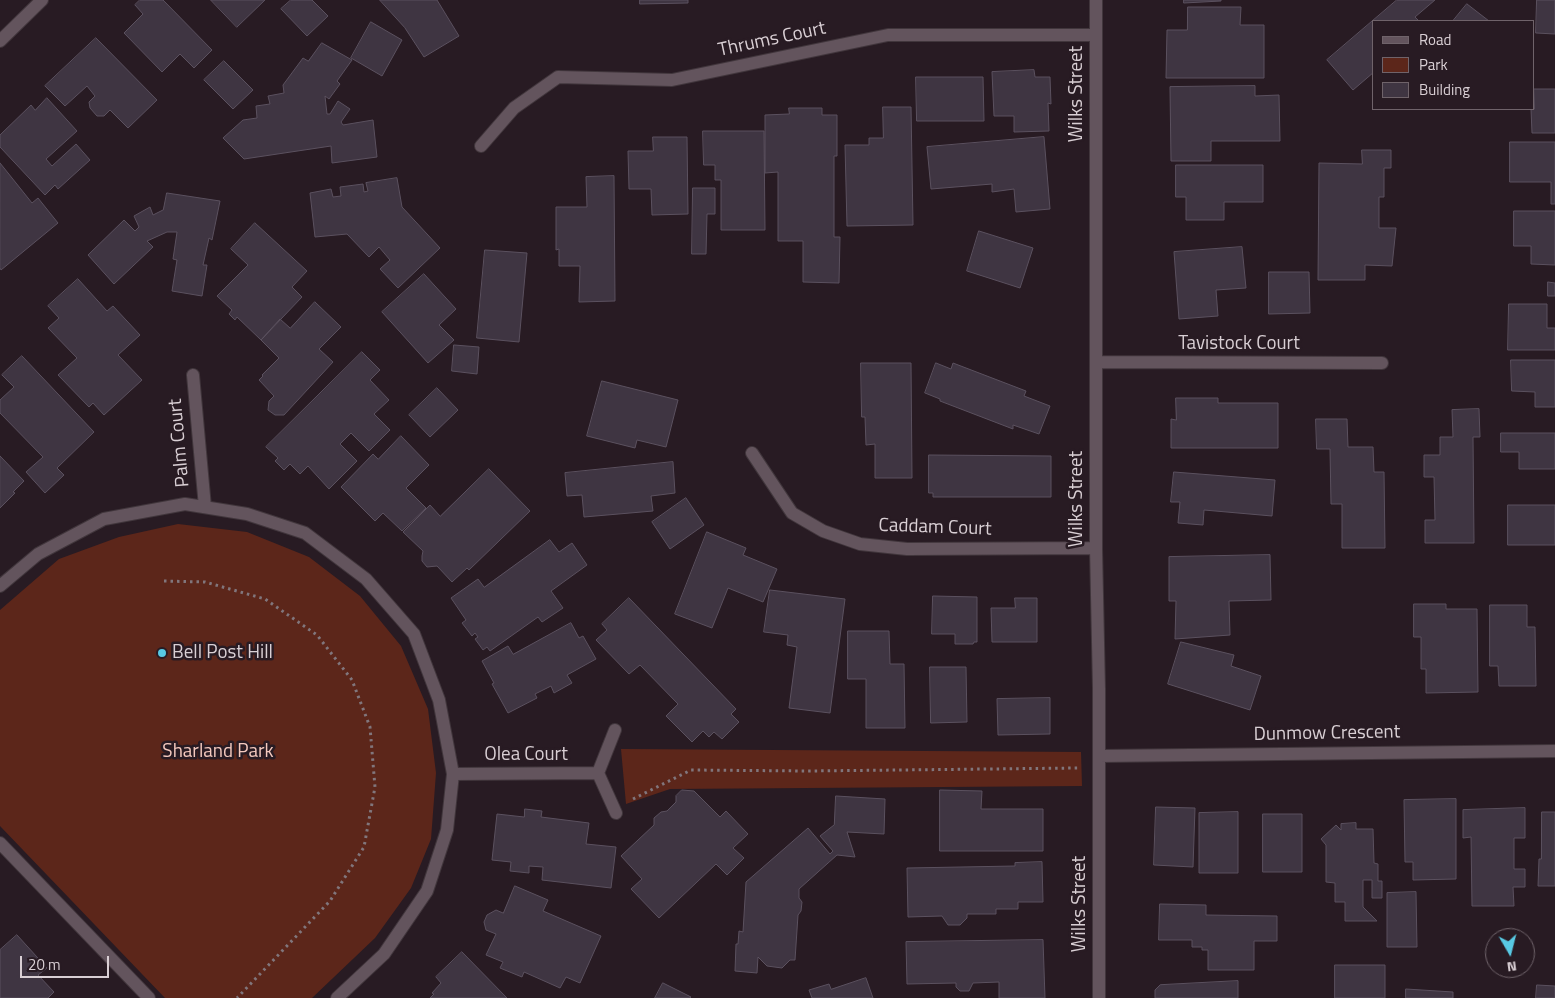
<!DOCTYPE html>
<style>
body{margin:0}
#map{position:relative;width:1555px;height:998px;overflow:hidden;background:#281b23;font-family:"Titillium Web",sans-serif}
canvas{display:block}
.legend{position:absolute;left:1372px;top:20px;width:162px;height:90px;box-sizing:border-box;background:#281b23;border:1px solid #6f636a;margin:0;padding:6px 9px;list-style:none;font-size:15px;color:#d9cfd4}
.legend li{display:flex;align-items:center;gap:10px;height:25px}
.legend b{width:25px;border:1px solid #6f636a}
.north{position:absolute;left:1485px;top:928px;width:50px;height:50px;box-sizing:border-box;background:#281b23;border:1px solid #6f636a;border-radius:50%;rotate:172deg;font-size:14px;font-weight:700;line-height:20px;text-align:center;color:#d9cfd4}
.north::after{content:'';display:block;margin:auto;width:18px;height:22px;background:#58c9e3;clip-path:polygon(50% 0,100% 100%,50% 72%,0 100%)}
.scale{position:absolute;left:20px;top:956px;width:89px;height:22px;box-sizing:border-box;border:2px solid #d9cfd4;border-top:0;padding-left:6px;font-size:15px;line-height:18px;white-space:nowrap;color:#d9cfd4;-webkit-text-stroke:4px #281b23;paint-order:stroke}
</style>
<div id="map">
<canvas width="1555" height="998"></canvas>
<ul class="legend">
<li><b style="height:6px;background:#63545d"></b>Road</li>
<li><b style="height:14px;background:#5c261a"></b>Park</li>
<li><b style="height:14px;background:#3f3542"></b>Building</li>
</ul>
<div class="north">N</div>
<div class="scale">20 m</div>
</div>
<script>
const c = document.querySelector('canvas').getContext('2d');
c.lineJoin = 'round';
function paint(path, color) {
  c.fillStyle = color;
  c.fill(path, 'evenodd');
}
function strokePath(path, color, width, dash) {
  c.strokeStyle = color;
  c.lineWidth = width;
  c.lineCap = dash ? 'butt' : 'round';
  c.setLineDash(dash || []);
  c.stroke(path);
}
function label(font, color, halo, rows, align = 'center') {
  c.font = font + ' "Titillium Web",sans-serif';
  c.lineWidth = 5;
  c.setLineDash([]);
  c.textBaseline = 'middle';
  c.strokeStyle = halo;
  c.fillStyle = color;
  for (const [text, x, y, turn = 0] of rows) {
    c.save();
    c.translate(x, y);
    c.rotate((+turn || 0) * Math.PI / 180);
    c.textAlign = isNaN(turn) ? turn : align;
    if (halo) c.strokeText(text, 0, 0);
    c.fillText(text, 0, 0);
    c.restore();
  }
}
const green = new Path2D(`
 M178,524L247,532L309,557L360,596L401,646L428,709L436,773L431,839L411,888L375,938L312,998H165L0,826V610L59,559L119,537Z
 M621,749L1081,752L1082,786L670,789L626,804Z`);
const building = new Path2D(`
 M140,0H163L212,50L194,68L180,54L162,72L124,33L143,14L135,5Z
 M211,0H265L237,27Z
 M291,0H312L328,16L307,36L281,9Z
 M380,0H437L459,36L424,57L405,28Z
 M640,0H688V3L640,4Z
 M1184,0H1221V1L1184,3Z
 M1397,0H1435L1415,17L1419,21H1374V72L1353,90L1327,60Z
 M1537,0H1555V34L1536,33Z
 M1467,4L1489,21H1453Z
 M1188,7H1241L1240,25H1264V78H1166L1167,30H1187Z
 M371,22L402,40L382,76L351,58Z
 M96,38L157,100L128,128L110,110L104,116H97L90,108L89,102L95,96L87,86L65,106L45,86Z
 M322,43L352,60L337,81L340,84L329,99L325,96L327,114H330L338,101L350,109L341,122L343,125L373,120L377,157L332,163L331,146L244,159L223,138L243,120L257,118L256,106L270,104L268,96L284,93L283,85L303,58L308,61Z
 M224,61L253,90L233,109L204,80Z
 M1034,70L1035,77H1050L1051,104L1048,103L1049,131L1014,132V116H994L992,72Z
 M916,77H983L984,121H917Z
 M1255,86V96L1279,95L1280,141H1211V161H1171L1170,87Z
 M1534,89H1555V133H1532L1531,109H1534Z
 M47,98L77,131L46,159L52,166L76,144L90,160L58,189L55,185L45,195L0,147V135L31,105L35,110Z
 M883,107H911L913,225L847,226L845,145H869V138H883Z
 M789,108H822V115H837V156H834V237H840L839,283L803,282V241H778V172L765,173V115L789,114Z
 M703,131H764L765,230H721V180H715V165H704Z
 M653,137H687L688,214L652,215L651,189H629L628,151H653Z
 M1044,137L1050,209L1016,212L1014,189L992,192V184L931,189L927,147Z
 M1510,142H1555V204H1551V182H1510Z
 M1362,150H1391V168H1384V197H1379V228H1396L1392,266L1365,265V280H1318L1319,163L1362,164Z
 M0,163L32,203L38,198L58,223L1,270L0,268Z
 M1176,165H1263V202H1224V220H1186V197H1176Z
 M614,176L615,301L579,302L580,266H559V249L556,250V207H587L586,177Z
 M397,178L402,207L440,248L398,288L380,269L390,260L379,247L369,257L347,234L315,237L310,193L331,189L333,197L341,196L340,187L363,184L364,192L368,191L366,183Z
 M693,188H715V214H707L706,254H692Z
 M167,193L220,201L212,240L209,238L203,265H207L202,296L172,291L177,260L173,259L177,232H167L147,241L153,247L114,284L88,255L124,220L135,231L139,227L134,216L150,207L153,215L163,210Z
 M1514,211H1555V265L1531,264V246H1514Z
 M255,223L307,271L292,287L302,297L261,340L237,317L235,320L229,314L232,310L217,296L248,265L231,249Z
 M979,231L1033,248L1020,288L967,271Z
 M1242,247L1246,288L1216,290L1218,316L1179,319L1174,252Z
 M485,250L527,253L519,342L477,338Z
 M1269,272H1309L1310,313L1269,314Z
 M424,274L456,309L439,325L454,340L428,363L382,312Z
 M78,279L107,311L113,306L140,335L118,355L142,380L104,415L93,403L89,407L58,375L77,358L48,328L59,318L48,306Z
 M1548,282L1555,283V296H1548Z
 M315,302L341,327L319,349L333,362L284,415H275L268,410L269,401L274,396L259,380L263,376L262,375L279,358L261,340L280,319L290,328Z
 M1509,304H1547V328H1555V350H1508Z
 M454,345L479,347L477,374L452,371Z
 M362,352L380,370L370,380L389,400L374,414L390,430L369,451L351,433L340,444L357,461L329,489L308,466L300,474L290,464L284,470L275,461L278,458L266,447Z
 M22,356L94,432L57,468L64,475L45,493L26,472L43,457L0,413V400L14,387L2,375Z
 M1511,360H1555V407H1535V392L1512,391Z
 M861,363H911L912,478H875V444L866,445L865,417H862Z
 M936,363L951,369L953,363L1026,391L1024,396L1050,406L1039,434L1013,425V429L940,401V399L925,393Z
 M602,381L678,400L666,447L637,440L635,448L587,436Z
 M437,388L458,410L430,437L409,415Z
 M1176,398H1218V403H1278V448H1171V419L1176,420Z
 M1479,409L1480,437H1473L1474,543H1425V520H1435L1434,477H1424V455H1440V437H1453L1452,410Z
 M1316,419H1347L1348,447H1373L1374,472H1384L1385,548H1342V504H1331L1330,449H1317Z
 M1501,433H1555V469H1519V452H1501Z
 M401,436L429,465L406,488L426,508L402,531L383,513L375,521L341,487L373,454L378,459Z
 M929,455L1051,456V497H933V493H929Z
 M0,456L24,481L13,492L15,493L0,508Z
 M673,462L675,493L651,496L653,511L584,517L582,495L567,496L565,473Z
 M489,469L530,511L469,570L467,568L452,582L437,566L427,567L422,561V556L423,551L403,532L430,505L440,516Z
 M1174,472L1275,480L1272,516L1204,510L1203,525L1178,523L1180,502H1171Z
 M686,498L704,525L670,549L652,522Z
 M1508,505H1555V545H1508Z
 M707,532L746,548L743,555L777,569L763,602L728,588L712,628L675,614Z
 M550,540L559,552L572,543L587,565L551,591L563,608L542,622L538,617L490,651L487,647L483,650L475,639L478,637L475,633L472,636L462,623L466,620L451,598L478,579L484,587Z
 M1270,555L1271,600L1229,601L1230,635L1175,639L1176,601H1169V557Z
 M770,590L845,599L830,713L789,708L797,647L787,645L788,635L764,632Z
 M933,596L977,597V642H974L973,644H955V634H932Z
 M629,598L736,709L731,714L739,722L722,739L714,732L709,737L703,731L692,742L666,716L678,704L640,665L629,674L596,640L607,630L602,624Z
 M1015,598H1037V642H992L991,608H1015Z
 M1414,604H1446V609H1477L1478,692L1426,693V669H1421V637H1414Z
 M1490,605H1527V627H1535L1536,686H1499L1498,666H1490Z
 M571,623L579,638L583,636L596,659L567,675L572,683L554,693L551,686L535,694L537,698L508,713L492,684L494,683L482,661L508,646L513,654Z
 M848,631H889L890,664H904L905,728H866V679H848Z
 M1181,642L1234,655L1231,666L1261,676L1250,710L1168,684Z
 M930,667H966L967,722L931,723Z
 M1050,698V734L998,735L997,699Z
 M682,790L694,791L720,817L726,811L748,834L733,848L744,858L727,875L716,864L659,918L631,889L642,879L621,856L654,825V818L661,812L667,811L676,802V796Z
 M940,790L982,791L981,809H1043V851H940Z
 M836,796L885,799L884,834L847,832L855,857L837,855L799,889V898L802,902L801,911L798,915L795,960H790L782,968L767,966L758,957L757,973L735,971L736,944H738L739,931L743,932L746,882L808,828L830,854L833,851L820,836L834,825Z
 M1456,799V879L1413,880V862H1405L1404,800Z
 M1156,807L1195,808L1193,867L1154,865Z
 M1525,808V838H1514V869H1525V887H1513L1514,906H1472L1471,837L1463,838V810Z
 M525,809L542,811L541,817L589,823L586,844L616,847L611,888L542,880L543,867L529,866V873L510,871L511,862L492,860L497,814L524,817Z
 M1238,812V873H1199V813Z
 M1542,812H1555V886H1538L1539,859H1541Z
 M1263,814H1302V872H1263Z
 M1356,823V829H1373L1374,863L1378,864V881H1382V898H1372V880H1363V907L1377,921H1345V902H1335V883L1326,882V845L1321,839L1336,825L1341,830V824Z
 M1042,862L1043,902H1018V909H996V914H967V918L960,925H948L942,916L908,917L907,868L1015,866V863Z
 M515,886L548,900L543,911L601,936L580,983L566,977L560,988L524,972L522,977L500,968L503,962L486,955L496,934L486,930L484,922L487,915L496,910L503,913Z
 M1416,892L1417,947H1387V893Z
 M1160,904L1206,905V915L1277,916V941H1254V970H1208V950H1202V947H1192V940H1159Z
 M17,935L47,968L38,975L54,992L48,998H0V950Z
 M1043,940L1045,998H999V982L973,983L969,991H960L956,987V983L907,984L906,942Z
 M462,952L507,998H430L434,994L432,993L441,983L436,977Z
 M1335,965H1385V998H1335Z
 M866,978L873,998H812L809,990L829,984L831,989Z
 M1238,981V998H1155V990L1160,985Z
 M663,983L691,997L690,998H655Z
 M1537,985L1555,986V998H1536Z
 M1406,989L1453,992V998H1406Z`);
const path = new Path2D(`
 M164,581L205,582L265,599L317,635L352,680L370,727L375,787L364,847L330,901L237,998
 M633,799L691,770L809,771L1078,768`);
const minor = new Path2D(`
 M1096,0V548L1099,689V998
 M0,41L42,0
 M481,146L514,108L558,77L672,80L888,35H1096
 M1096,362L1382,363
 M193,375L205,507
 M752,453L792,513L823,531L860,544L907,549L1096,548
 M0,586L38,554L104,519L185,504L247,514L305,533L366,579L414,634L439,700L453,774L447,830L427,891L384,954L337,998
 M615,730L598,773L616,813
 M1099,756L1555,751
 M453,774L598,773
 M0,843L149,998`);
const markers = [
 [162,653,5,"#58c9e3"]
];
const streetNames = [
 ["Thrums Court",772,40,-12],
 ["Wilks Street",1077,94,-90],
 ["Tavistock Court",1239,344],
 ["Palm Court",180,443,-95],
 ["Wilks Street",1077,499,-90],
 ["Caddam Court",935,528,2],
 ["Dunmow Crescent",1327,734,-1],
 ["Olea Court",526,755],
 ["Wilks Street",1080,904,-90]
];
const poiNames = [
 ["Bell Post Hill",172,653]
];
const parkNames = [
 ["Sharland Park",218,752]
];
paint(green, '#5c261a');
paint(building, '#3f3542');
strokePath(building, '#5b515f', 1);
strokePath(minor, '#41363c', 14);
strokePath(path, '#81767c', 3, [2.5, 4]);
strokePath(minor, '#63545d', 12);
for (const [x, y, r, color] of markers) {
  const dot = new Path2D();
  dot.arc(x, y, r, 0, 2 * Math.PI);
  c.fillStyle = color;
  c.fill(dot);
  strokePath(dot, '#281b23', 2);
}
label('19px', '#d9cfd4', '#281b23', streetNames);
label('19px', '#d9cfd4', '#281b23', poiNames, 'left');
label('19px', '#f4c9be', '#281b23', parkNames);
</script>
